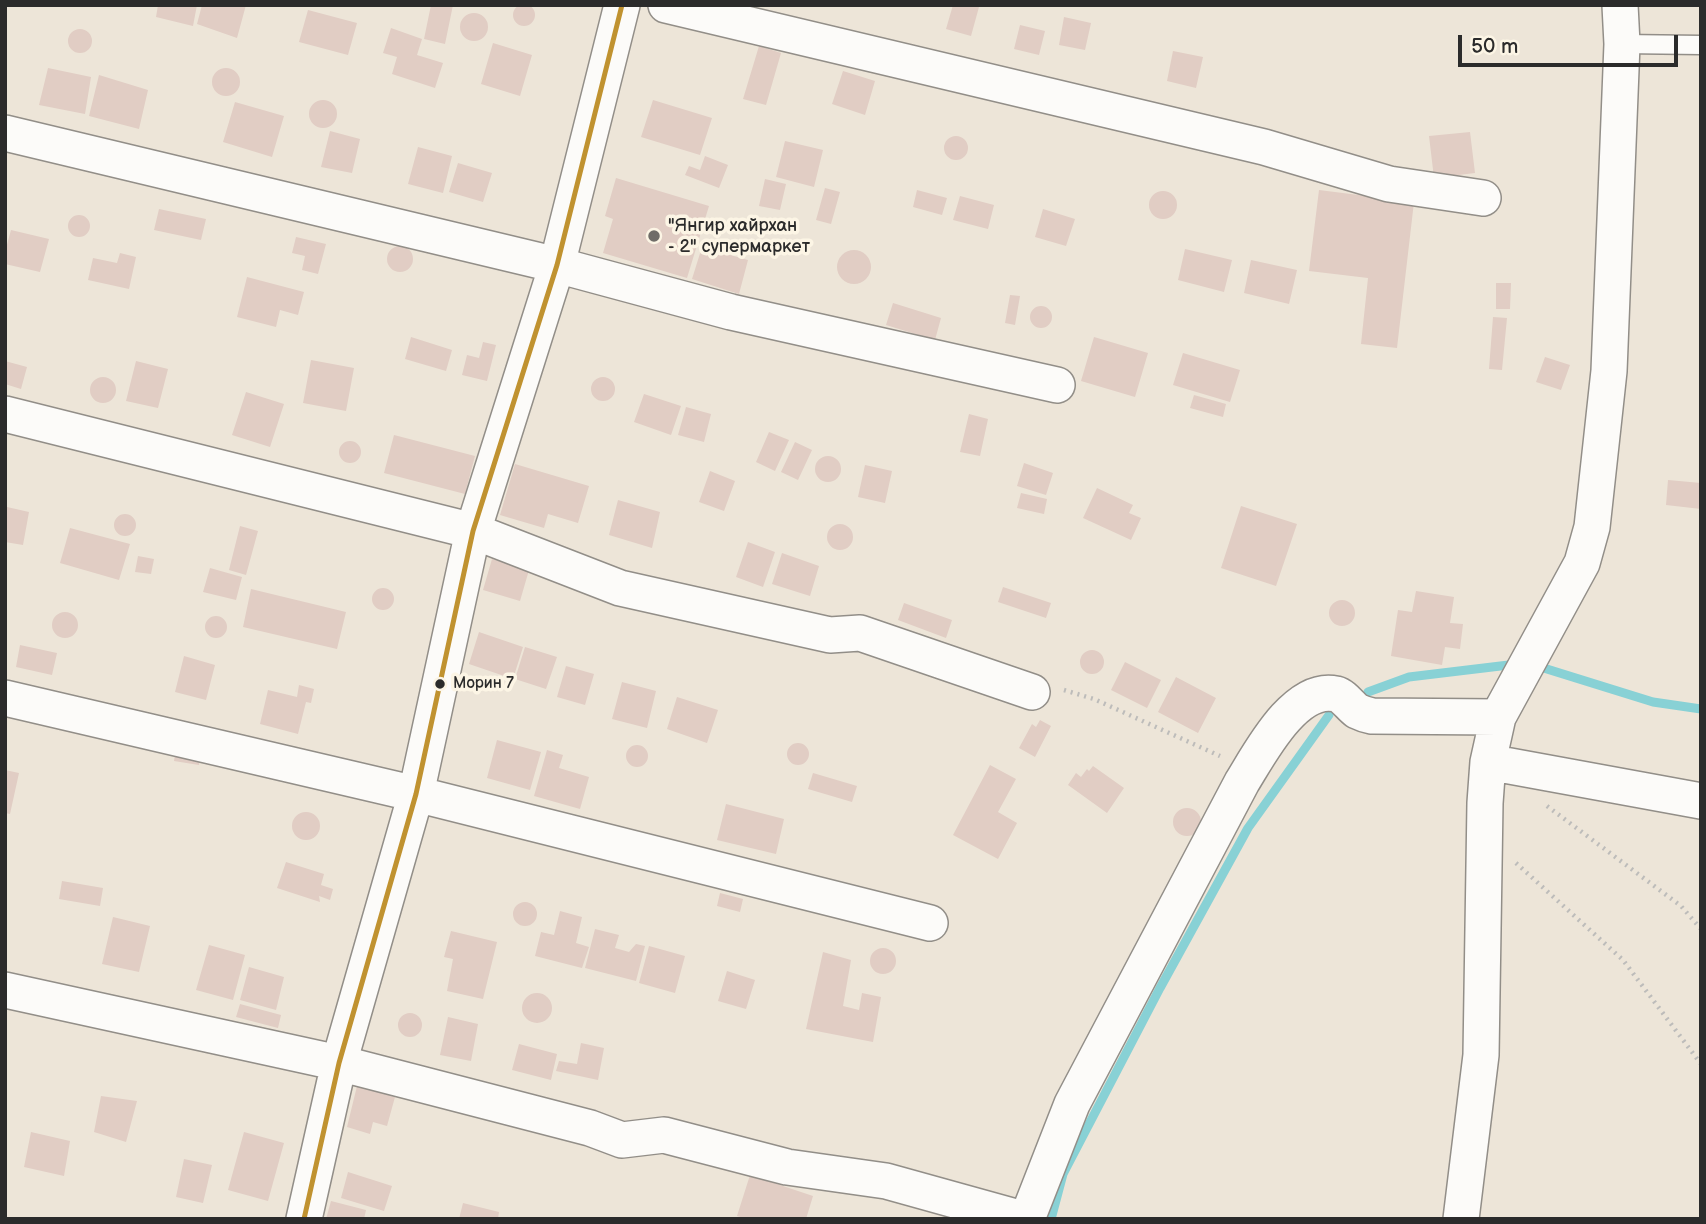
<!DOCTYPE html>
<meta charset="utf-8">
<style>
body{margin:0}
#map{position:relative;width:1706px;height:1224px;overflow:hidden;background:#ede5d8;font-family:"Balsamiq Sans",sans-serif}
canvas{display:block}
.frame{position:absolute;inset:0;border:7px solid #2b2b2b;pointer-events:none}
.scale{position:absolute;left:1458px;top:35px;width:220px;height:32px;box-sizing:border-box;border:4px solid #2b2b2b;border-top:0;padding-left:9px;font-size:21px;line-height:24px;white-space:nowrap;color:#2b2b2b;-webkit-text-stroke:5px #fcf5e5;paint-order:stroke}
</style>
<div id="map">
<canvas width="1706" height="1224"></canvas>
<div class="frame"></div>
<div class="scale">50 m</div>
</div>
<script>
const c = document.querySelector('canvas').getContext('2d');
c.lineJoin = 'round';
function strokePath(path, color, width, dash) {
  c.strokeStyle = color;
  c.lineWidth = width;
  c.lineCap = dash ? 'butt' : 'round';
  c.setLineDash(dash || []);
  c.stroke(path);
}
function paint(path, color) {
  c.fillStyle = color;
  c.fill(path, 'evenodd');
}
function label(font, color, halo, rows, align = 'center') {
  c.font = font + ' "Balsamiq Sans",sans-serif';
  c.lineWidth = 7;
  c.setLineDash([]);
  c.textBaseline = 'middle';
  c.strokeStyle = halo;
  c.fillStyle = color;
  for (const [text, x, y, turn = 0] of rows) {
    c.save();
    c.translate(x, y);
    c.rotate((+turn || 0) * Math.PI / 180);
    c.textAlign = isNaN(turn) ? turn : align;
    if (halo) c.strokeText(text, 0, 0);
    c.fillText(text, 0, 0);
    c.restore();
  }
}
const stream = new Path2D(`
 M1534,665L1653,702L1701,709
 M1368,692L1409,677L1517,664
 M1051,1219L1063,1174L1160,988L1248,828L1329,715`);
const building = new Path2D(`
 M513 15a11 11 0 1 1 22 0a11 11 0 1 1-22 0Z
 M158,5H197L193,26L156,17Z
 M202,5H246L237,38L197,24Z
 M431,5H453L445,44L424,39Z
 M953,5L979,7L971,36L946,29Z
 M308,10L357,23L348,55L299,42Z
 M460 27a14 14 0 1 1 28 0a14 14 0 1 1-28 0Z
 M1064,17L1091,23L1085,50L1059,45Z
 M1020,25L1045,31L1039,55L1014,49Z
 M391,28L422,39L417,55L443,63L435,88L392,74L397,57L383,53Z
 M68 41a12 12 0 1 1 24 0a12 12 0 1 1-24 0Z
 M493,43L532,55L520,96L481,84Z
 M759,46L781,53L766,105L743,99Z
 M1173,51L1203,57L1196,88L1167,81Z
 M48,68L91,77L85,114L39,105Z
 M212 82a14 14 0 1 1 28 0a14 14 0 1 1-28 0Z
 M843,71L875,81L865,115L832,104Z
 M99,75L148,90L139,129L89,116Z
 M653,100L712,118L700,155L641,137Z
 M309 114a14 14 0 1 1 28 0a14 14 0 1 1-28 0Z
 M235,102L284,116L272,157L223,142Z
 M330,131L360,139L352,173L321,167Z
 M1470,132L1475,173L1434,178L1429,136Z
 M944 148a12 12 0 1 1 24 0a12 12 0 1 1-24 0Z
 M785,141L823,150L814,187L776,177Z
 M418,147L452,156L443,193L408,184Z
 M705,156L728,165L719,188L685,175L689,166L700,170Z
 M458,163L492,173L483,202L449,192Z
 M616,178L709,206L687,278L603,253L613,219L605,216Z
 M765,179L786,184L780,210L759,206Z
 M825,188L840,192L831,224L816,220Z
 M917,190L947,198L942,215L913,207Z
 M1319,190L1414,202L1397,348L1361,344L1368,278L1309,271Z
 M1149 205a14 14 0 1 1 28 0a14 14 0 1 1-28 0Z
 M960,196L994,205L988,229L953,220Z
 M159,209L206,219L201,240L154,230Z
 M1043,209L1075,219L1066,246L1035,237Z
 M68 226a11 11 0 1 1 22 0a11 11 0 1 1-22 0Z
 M11,230L49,239L40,272L5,264V252Z
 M296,237L326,244L318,274L302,270L305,256L292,253Z
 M387 259a13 13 0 1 1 26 0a13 13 0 1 1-26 0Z
 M702,247L748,260L739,294L692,279Z
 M1185,249L1232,260L1224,292L1178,280Z
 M837 267a17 17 0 1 1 34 0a17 17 0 1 1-34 0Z
 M120,253L136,257L129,289L88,280L93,258L117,263Z
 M1251,260L1297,270L1289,304L1244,293Z
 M247,277L304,292L298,315L280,310L276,327L237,317Z
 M1496,283H1511L1510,309H1496Z
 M1010,295L1020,296L1015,325L1005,323Z
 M893,303L941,318L935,340L886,325Z
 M1030 317a11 11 0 1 1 22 0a11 11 0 1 1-22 0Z
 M1493,317L1507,318L1502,370L1489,369Z
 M411,337L452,350L446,371L405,359Z
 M1094,337L1148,353L1135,397L1081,381Z
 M483,342L496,345L487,381L462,375L467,355L479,358Z
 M1183,353L1240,370L1230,402L1173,385Z
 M1545,357L1570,365L1561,390L1536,382Z
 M311,360L354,368L346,411L303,403Z
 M5,361L27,367L21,389L5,384Z
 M136,361L168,369L158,408L126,401Z
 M90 390a13 13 0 1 1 26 0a13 13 0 1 1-26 0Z
 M591 389a12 12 0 1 1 24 0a12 12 0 1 1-24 0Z
 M246,392L284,404L270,447L232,435Z
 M644,394L681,406L671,435L634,422Z
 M1194,395L1226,404L1223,417L1190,408Z
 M686,407L711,414L704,442L678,435Z
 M969,414L988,419L980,456L960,452Z
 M769,432L789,440L775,471L756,462Z
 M394,435L475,456L465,494L384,473Z
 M339 452a11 11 0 1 1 22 0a11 11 0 1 1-22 0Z
 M795,442L812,450L798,480L781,472Z
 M815 469a13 13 0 1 1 26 0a13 13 0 1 1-26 0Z
 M1024,463L1053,473L1046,495L1017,486Z
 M515,464L589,486L578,523L548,514L544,528L500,515Z
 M865,465L892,471L885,503L858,497Z
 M710,471L735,481L724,511L699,502Z
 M1668,480L1701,483V509L1666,505Z
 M1097,488L1133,505L1129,513L1141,518L1131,540L1083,518Z
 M1021,493L1047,499L1044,514L1017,508Z
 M618,500L660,512L652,548L609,535Z
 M1241,506L1297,524L1276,586L1221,568Z
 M7,507L29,512L23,545L5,542Z
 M114 525a11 11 0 1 1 22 0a11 11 0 1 1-22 0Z
 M827 537a13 13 0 1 1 26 0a13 13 0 1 1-26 0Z
 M240,526L258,531L246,575L229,570Z
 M70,528L130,544L119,580L60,563Z
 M748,542L775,552L763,587L736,577Z
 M782,553L819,566L810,596L772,584Z
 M138,556L154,559L151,574L135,572Z
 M492,559L529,570L520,601L483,590Z
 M210,568L242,577L236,600L203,592Z
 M1003,587L1051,603L1046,618L998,602Z
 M372 599a11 11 0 1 1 22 0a11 11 0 1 1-22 0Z
 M251,589L346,612L337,649L243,627Z
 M1416,591L1454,597L1450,623L1463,624L1460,649L1445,647L1442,665L1391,656L1398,610L1412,612Z
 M1329 613a13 13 0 1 1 26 0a13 13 0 1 1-26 0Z
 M904,603L952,620L946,638L898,620Z
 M52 625a13 13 0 1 1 26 0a13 13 0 1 1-26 0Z
 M205 627a11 11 0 1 1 22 0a11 11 0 1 1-22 0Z
 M479,632L523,647L513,679L469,664Z
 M20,645L57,653L52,675L16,667Z
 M525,647L557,657L546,689L515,679Z
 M1080 662a12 12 0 1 1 24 0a12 12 0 1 1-24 0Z
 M184,656L215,665L206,700L175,692Z
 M1125,662L1161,680L1147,708L1111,690Z
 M566,666L594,674L585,705L557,697Z
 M1176,677L1216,698L1198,733L1158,712Z
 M622,682L656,691L647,728L612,719Z
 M299,685L314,689L311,703L306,702L298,734L260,724L268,690L297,697Z
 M677,697L718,710L707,743L667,729Z
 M1040,720L1051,726L1035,757L1019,748L1032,724L1036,727Z
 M497,740L541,752L530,790L487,778Z
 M787 754a11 11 0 1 1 22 0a11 11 0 1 1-22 0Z
 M626 756a11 11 0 1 1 22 0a11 11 0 1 1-22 0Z
 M176,748L201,752L199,765L174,761Z
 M547,750L563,755L559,768L589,777L580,809L534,796Z
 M990,765L1016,779L998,812L1017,823L998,859L953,835Z
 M1093,766L1124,788L1107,813L1068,785L1076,773L1081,777L1087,769L1089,771Z
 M5,770L19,773L10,814L5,813Z
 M813,773L857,786L852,802L808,789Z
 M726,804L784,819L776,854L717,840Z
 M1173 822a14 14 0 1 1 28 0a14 14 0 1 1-28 0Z
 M292 826a14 14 0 1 1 28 0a14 14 0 1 1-28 0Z
 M286,862L324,874L321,885L333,889L330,900L319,896L320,902L277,888Z
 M62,881L103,888L100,906L59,899Z
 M720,893L743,899L740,912L717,906Z
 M513 914a12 12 0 1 1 24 0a12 12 0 1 1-24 0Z
 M560,911L582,917L576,943L589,947L582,968L535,956L541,932L554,935Z
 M113,917L150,926L139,972L102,964Z
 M595,929L619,935L615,948L629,952L636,944L645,946L636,981L585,968Z
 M451,931L497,942L483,999L447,991L453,959L444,957Z
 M209,945L245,955L233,1000L196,990Z
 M649,946L685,956L675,993L639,983Z
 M870 961a13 13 0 1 1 26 0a13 13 0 1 1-26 0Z
 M823,952L851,960L843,1006L859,1010L862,993L881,997L873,1042L806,1029Z
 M249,967L284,977L276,1010L240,1000Z
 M727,971L755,980L746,1009L718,1001Z
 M522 1008a15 15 0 1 1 30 0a15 15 0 1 1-30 0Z
 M240,1004L281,1015L278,1028L236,1017Z
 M398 1025a12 12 0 1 1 24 0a12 12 0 1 1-24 0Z
 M448,1017L478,1024L471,1061L440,1055Z
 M581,1043L604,1048L598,1080L556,1071L559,1061L577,1064Z
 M519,1044L557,1054L551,1080L512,1070Z
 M357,1086L395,1097L387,1126L373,1122L370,1134L347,1127Z
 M101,1096L137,1101L126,1142L94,1132Z
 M31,1132L70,1141L64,1176L24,1167Z
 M244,1132L284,1143L268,1201L228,1190Z
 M184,1159L212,1165L203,1203L176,1197Z
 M348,1172L392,1186L384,1211L341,1198Z
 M750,1175L813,1196L806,1219H747L737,1216Z
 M331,1201L366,1210L364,1219H326Z
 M463,1203L499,1212L498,1219H459Z`);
const path = new Path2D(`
 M1064,690L1094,699L1220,756
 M1547,806L1681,906L1701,929
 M1516,863L1623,960L1701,1064`);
const service = new Path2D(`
 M1622,44L1701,45`);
const minor = new Path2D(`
 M666,5L1264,147L1389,184L1483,198
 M5,133L557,265L731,312L1057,385
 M5,414L473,531L620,588L830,635L860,633L1032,692
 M5,698L416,794L930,923
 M1488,762L1701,801
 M5,990L339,1063L590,1128L622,1140L664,1135L787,1167L886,1181L1023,1219
 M304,1219L339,1063L416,794L473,531L557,265L622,5
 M1027,1219L1072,1104L1242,782C1260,753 1295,685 1336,694C1344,696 1350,706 1357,711C1361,713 1367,715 1372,716L1498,717
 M1461,1219L1481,1055L1485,803L1488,762L1498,717L1582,563L1592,527L1609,371L1622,44L1620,5`);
const bus1 = new Path2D(`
 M304,1219L339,1063L416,794L473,531L557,265L622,5`);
const markers = [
 [654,236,7,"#6f6c68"],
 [440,684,6,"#2b2b2b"]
];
const busNames = [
 ["Морин 7",453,684]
];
const poiNames = [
 ["\"Янгир хайрхан",668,226],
 ["- 2\" супермаркет",668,247]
];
strokePath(stream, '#88d1d5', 9);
paint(building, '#e1cdc4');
strokePath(service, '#928e88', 21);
strokePath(minor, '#928e88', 38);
strokePath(path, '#bdbcba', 4.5, [2, 5]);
strokePath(service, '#fcfbf9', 18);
strokePath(minor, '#fcfbf9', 35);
strokePath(bus1, '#c09230', 5);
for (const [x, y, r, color] of markers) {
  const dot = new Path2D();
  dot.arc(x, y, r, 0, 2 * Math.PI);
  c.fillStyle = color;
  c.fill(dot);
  strokePath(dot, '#fcf5e5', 2.5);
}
label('16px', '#2b2b2b', '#fcf5e5', busNames, 'left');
label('18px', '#2b2b2b', '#fcf5e5', poiNames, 'left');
</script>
